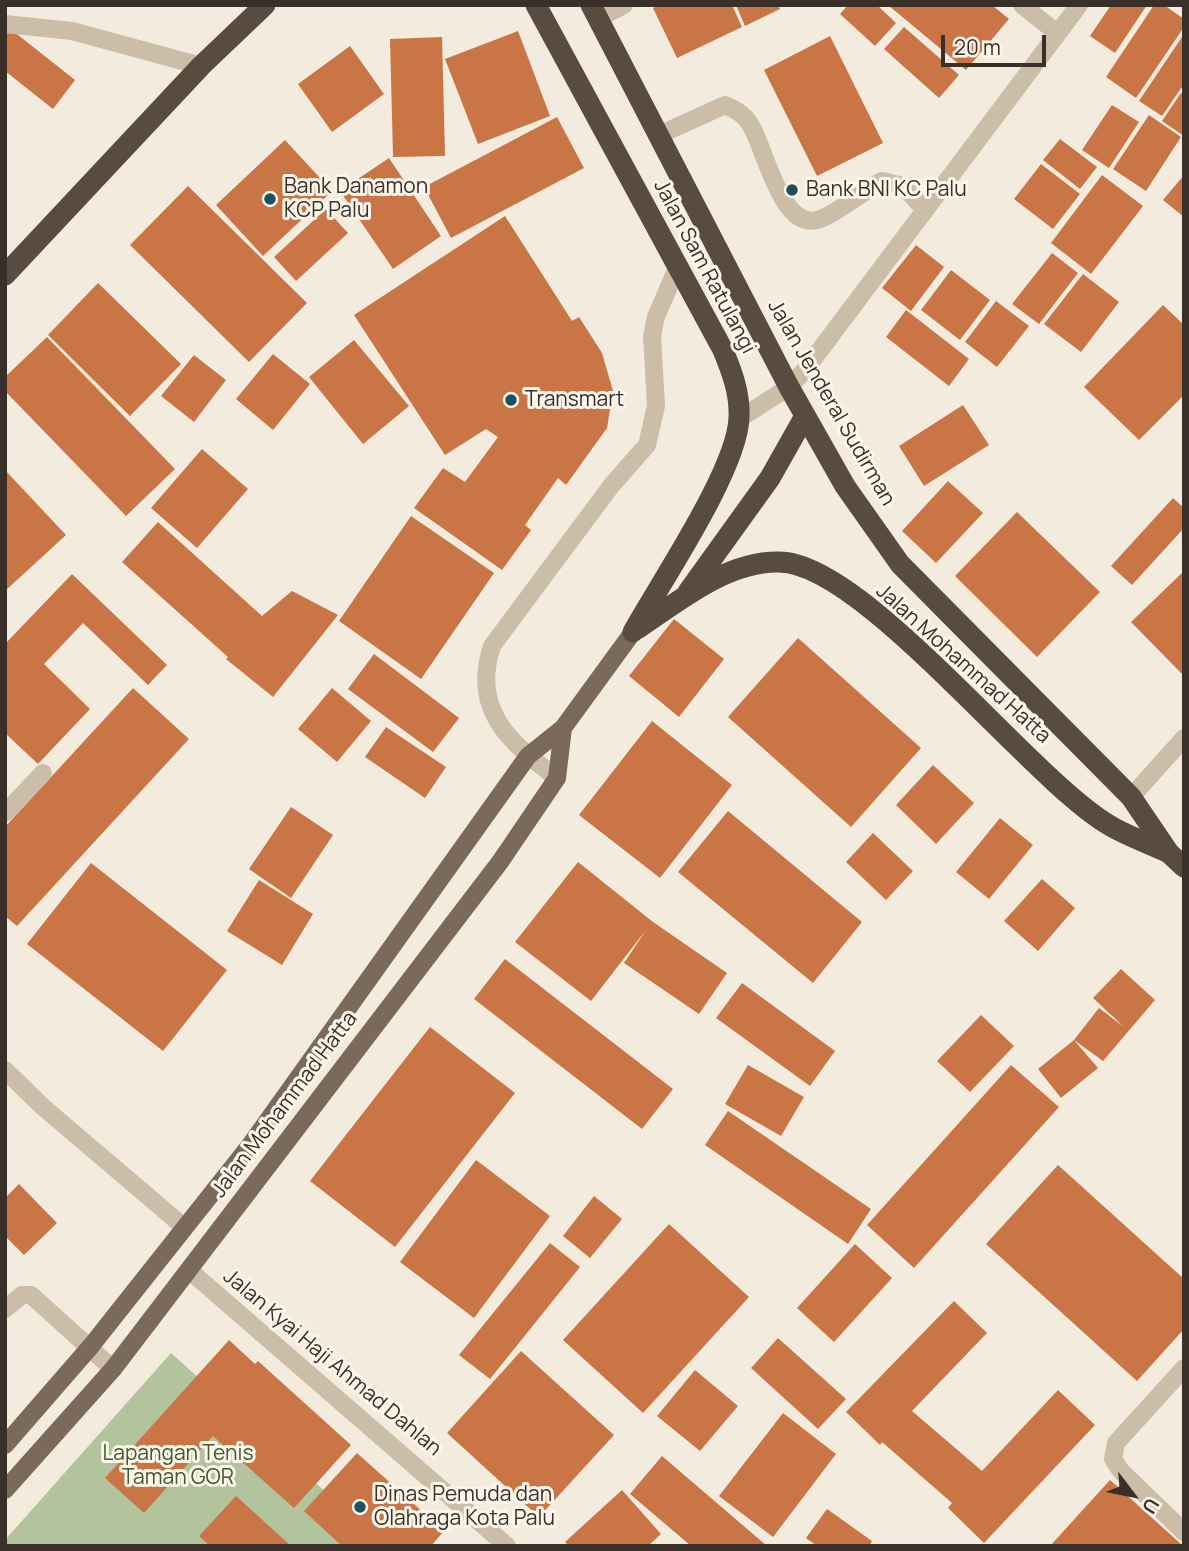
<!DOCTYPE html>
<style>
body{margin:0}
#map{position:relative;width:1189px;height:1551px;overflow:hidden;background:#f3ecde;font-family:Manrope,sans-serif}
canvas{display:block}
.frame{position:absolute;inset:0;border:7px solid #393029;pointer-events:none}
.north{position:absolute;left:1098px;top:1460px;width:70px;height:70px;-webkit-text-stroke:5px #fbf5ea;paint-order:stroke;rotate:122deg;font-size:19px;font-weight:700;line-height:28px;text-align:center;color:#393029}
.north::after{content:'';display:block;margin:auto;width:24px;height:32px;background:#393029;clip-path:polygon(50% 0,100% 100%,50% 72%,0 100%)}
.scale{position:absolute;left:941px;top:35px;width:105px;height:32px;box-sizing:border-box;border:4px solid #393029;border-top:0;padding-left:9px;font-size:21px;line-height:24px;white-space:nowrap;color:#393029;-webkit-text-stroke:5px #fbf5ea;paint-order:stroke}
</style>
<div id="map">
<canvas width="1189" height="1551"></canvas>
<div class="frame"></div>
<div class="north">U</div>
<div class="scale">20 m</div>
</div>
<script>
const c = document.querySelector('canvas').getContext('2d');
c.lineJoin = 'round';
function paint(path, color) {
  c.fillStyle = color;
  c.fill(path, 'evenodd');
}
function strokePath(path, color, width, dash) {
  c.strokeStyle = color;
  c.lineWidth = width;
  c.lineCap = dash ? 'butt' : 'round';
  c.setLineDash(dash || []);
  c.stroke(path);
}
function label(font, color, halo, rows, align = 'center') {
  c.font = font + ' Manrope,sans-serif';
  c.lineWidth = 6;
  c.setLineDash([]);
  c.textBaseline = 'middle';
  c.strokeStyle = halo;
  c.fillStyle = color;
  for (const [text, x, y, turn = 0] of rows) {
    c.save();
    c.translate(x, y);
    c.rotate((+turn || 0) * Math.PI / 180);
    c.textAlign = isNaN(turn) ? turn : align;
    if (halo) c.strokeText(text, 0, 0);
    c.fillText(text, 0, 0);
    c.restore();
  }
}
const green = new Path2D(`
 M171,1353L386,1546H5V1540Z`);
const building = new Path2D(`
 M659,5H732L742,27L677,58L653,8Z
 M736,5H778L780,9L745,26Z
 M848,5H877L896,23L875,46L840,14Z
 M888,5H992L1009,19L966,70Z
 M1111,5H1147L1115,53L1090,36Z
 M1154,5H1164L1184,19V27L1136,98L1106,77Z
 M8,27L75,80L53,109L5,71V30Z
 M904,27L959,75L939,98L884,49Z
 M518,31L550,116L478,144L445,59Z
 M1184,34V84L1162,116L1139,101Z
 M830,36L883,143L817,176L764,70Z
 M442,37L445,156L393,157L390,39Z
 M350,46L384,94L332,132L298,84Z
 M1181,93L1184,95V136L1162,121Z
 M1112,105L1139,122L1109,168L1082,150Z
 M1149,115L1181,137L1146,191L1113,169Z
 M557,117L584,168L451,238L424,187Z
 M1060,139L1097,167L1080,189L1043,160Z
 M285,140L332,191L263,256L216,205Z
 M389,158L441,236L393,269L340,191Z
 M1041,164L1080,194L1053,229L1014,199Z
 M1102,175L1143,206L1091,274L1051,243Z
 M1184,175V217L1163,200Z
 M188,186L307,303L249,362L130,245Z
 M326,209L348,233L296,281L274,257Z
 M505,216L572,321L579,317L602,353L613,391L607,428L566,485L558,478L525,525L531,530L502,570L414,508L443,468L465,482L498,437L486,429L445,455L354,315Z
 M916,245L944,267L911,311L882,288Z
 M1052,253L1078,273L1039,324L1012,304Z
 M951,270L990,300L960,340L921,310Z
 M1083,274L1119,302L1081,352L1044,324Z
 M98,283L181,364L130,416L48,335Z
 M996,301L1029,326L997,367L965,342Z
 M1163,305L1184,325V395L1139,440L1084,387Z
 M906,310L969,359L949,386L886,337Z
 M47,337L175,469L126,516L5,391V377Z
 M354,340L409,406L363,444L309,377Z
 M273,354L310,384L273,430L236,399Z
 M194,355L226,380L194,422L161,396Z
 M963,405L989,445L924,486L899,446Z
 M202,449L248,489L197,548L151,508Z
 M5,470L66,535L5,591Z
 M948,481L983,513L936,563L902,531Z
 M1173,498L1184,508V528L1132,585L1111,566Z
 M1017,512L1100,592L1037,657L955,576Z
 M411,516L494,573L421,679L339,621Z
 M158,522L262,616L292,591L338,615L273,697L226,659L228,657L122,562Z
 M1184,571V676L1131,622Z
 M72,574L167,665L148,685L83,623L44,664L90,709L38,764L5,733V644Z
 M674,619L724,659L679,717L629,676Z
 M798,638L921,748L851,827L728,717Z
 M374,654L459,718L433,752L348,689Z
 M133,688L189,739L17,926L5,916V827Z
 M332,688L371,721L337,762L298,729Z
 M652,721L732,785L660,878L579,815Z
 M386,727L446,767L425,798L365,757Z
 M933,765L974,803L936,844L896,805Z
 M291,807L333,835L291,898L249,869Z
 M728,811L862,922L813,983L678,872Z
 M1000,818L1033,845L989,899L956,872Z
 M873,833L913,871L886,900L846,862Z
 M578,862L653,922L727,973L699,1014L624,963L646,930L591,1001L515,942Z
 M91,863L227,970L163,1051L27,944Z
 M1042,879L1075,908L1038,951L1004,921Z
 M259,880L313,914L282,965L227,931Z
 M505,959L673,1089L642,1129L474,999Z
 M1121,969L1155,1000L1103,1061L1074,1040L1098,1068L1061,1098L1038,1069L1074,1040L1099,1008L1124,1027L1093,998Z
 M742,983L835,1051L810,1086L716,1018Z
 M981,1015L1014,1046L970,1092L937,1061Z
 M430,1027L515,1093L395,1247L310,1181Z
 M748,1065L804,1097L781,1136L725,1104Z
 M1011,1065L1059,1107L914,1268L867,1225Z
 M728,1111L871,1209L848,1244L705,1145Z
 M476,1160L550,1216L474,1318L400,1262Z
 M1058,1165L1184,1279V1329L1137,1381L986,1244Z
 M19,1184L57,1223L24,1255L5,1236V1198Z
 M594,1196L622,1219L590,1258L563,1236Z
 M669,1224L749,1297L643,1413L563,1340Z
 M550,1243L580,1267L490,1379L459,1355Z
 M855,1244L892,1278L834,1342L797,1308Z
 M954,1301L987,1333L912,1411L982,1471L1058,1390L1095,1425L984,1543L948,1508L952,1503L882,1442L880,1445L846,1412Z
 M778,1338L846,1399L818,1429L751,1368Z
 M229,1340L255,1364L258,1361L351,1445L294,1508L213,1436L144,1513L105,1478Z
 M521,1351L614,1435L539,1517L447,1433Z
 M695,1370L738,1406L700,1451L657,1416Z
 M783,1413L836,1454L773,1537L719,1496Z
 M357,1453L444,1531L431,1546H342L304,1511Z
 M662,1456L767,1546H691L630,1494Z
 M1110,1480L1181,1544L1180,1546H1050Z
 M622,1490L661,1534L648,1546H569L565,1542Z
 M236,1496L291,1546H210L199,1536Z
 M827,1509L872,1541L869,1546H817L806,1538Z`);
const minor = new Path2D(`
 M1022,5L1057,33
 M599,18L624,5
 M5,24L72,31L201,66
 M659,135L725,105C736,110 744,114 750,124C765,147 780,229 817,220C830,218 867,189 882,181L903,186L925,210
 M739,419L789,387L805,370L1079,5
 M557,778C509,742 471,710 492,646L611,486L647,445L656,406L652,336L656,317L677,268
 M1131,797L1184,738
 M5,813L43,773
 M5,1070L43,1107L184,1227
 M190,1271L507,1546
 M5,1309L22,1295H31L113,1369
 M1184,1368L1116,1443L1113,1459L1121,1471L1184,1532`);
const major = new Path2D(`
 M5,1445L91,1346L251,1144L528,756L563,728L633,632
 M5,1490L113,1369L500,862L557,778L563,728`);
const highway = new Path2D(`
 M536,5L723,350C732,372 740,393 739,417C738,469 660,583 633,632
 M591,5L789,387L845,486L900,564L1131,797L1169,853L1184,867
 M5,275L201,66L265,5
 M688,592L770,478L805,416
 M637,629C679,601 727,561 779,562C863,562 1028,777 1109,825C1127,836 1148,843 1167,852`);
const markers = [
 [792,190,7,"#1d515c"],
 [270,199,7,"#1d515c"],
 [511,400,7,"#1d515c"],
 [360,1507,7,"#1d515c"]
];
const poiNames = [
 ["Bank Danamon",284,187],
 ["KCP Palu",284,211],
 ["Bank BNI KC Palu",806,190],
 ["Transmart",525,400],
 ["Dinas Pemuda dan",374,1495],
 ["Olahraga Kota Palu",374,1519]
];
const streetNames = [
 ["Jalan Sam Ratulangi",704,267,62],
 ["Jalan Jenderal Sudirman",831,403,60],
 ["Jalan Mohammad Hatta",963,664,42],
 ["Jalan Mohammad Hatta",285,1105,-53],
 ["Jalan Kyai Haji Ahmad Dahlan",332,1363,40]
];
const parkNames = [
 ["Lapangan Tenis",178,1454],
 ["Taman GOR",178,1478]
];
paint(green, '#b2c39d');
paint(building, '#ca7545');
strokePath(minor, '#ccbda9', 18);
strokePath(major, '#7b695a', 18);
strokePath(highway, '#5a4b40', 21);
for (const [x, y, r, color] of markers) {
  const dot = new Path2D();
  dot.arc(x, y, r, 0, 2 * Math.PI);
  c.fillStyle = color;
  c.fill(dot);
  strokePath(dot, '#fbf5ea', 2.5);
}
label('21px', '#393029', '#fbf5ea', poiNames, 'left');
label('21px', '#393029', '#fbf5ea', streetNames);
label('21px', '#43582c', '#fbf5ea', parkNames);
</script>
